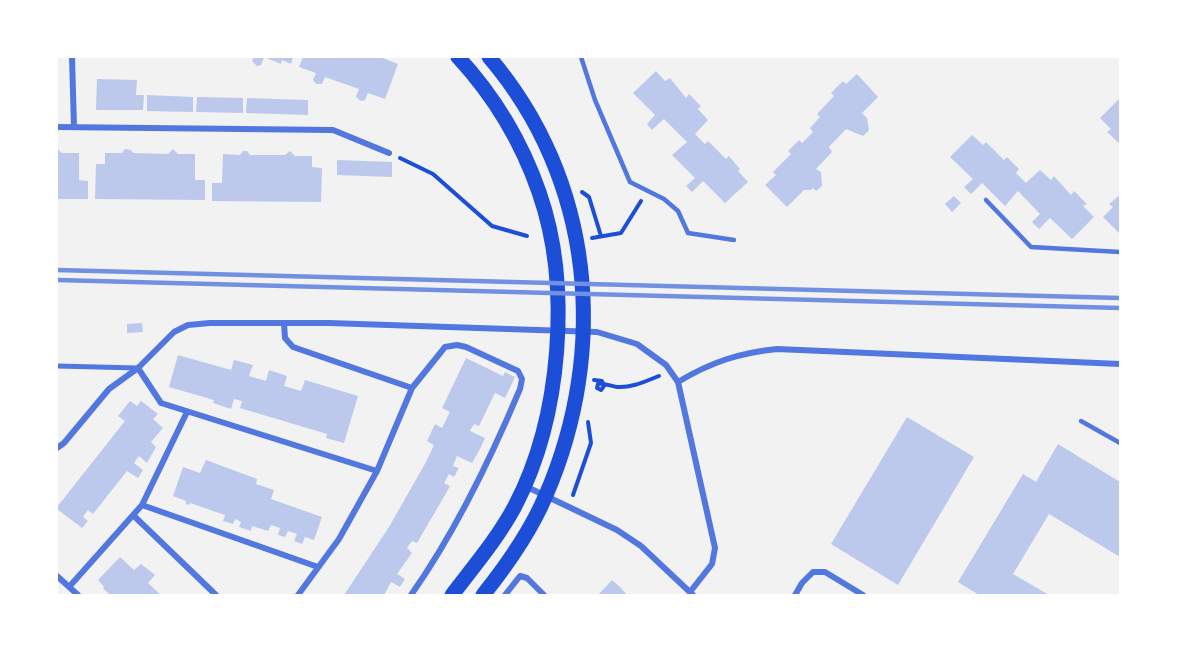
<!DOCTYPE html>
<style>
body{margin:0}
#map{position:relative;width:1177px;height:652px;overflow:hidden;background:#f2f2f2;font-family:"Noto Sans",sans-serif}
canvas{display:block}
.frame{position:absolute;inset:0;border:58px solid #fff;pointer-events:none}
</style>
<div id="map">
<canvas width="1177" height="652"></canvas>
<div class="frame"></div>
</div>
<script>
const c = document.querySelector('canvas').getContext('2d');
c.lineJoin = 'round';
function paint(path, color) {
  c.fillStyle = color;
  c.fill(path, 'evenodd');
}
function strokePath(path, color, width, dash) {
  c.strokeStyle = color;
  c.lineWidth = width;
  c.lineCap = dash ? 'butt' : 'round';
  c.setLineDash(dash || []);
  c.stroke(path);
}
const building = new Path2D(`
 M254,57H293L291,64L282,60L281,64L264,57L261,65L257,66L252,61Z
 M303,57H380L398,64L385,99L368,93L365,100L361,101L356,97L359,89L325,77L322,84H316L313,80L316,73L299,67Z
 M656,71L665,81L670,78L686,98L689,94L701,106L698,109L708,120L695,134L705,144L708,141L726,159L729,156L740,169L738,171L748,182L725,203L703,181L692,192L686,186L695,178L672,155L687,142L664,119L652,130L647,124L655,115L633,93Z
 M857,74L878,97L862,113L867,118L869,130L863,136L846,129L829,147L832,152L816,169L821,172L822,186L816,191L813,188L811,190H804L787,207L765,185L776,175L773,172L791,154L788,151L799,140L802,143L813,132L810,128L820,117L817,114L834,96L831,93L843,81L846,84Z
 M97,79L137,80L136,95H144L143,110H96Z
 M147,95L193,97V112L147,111Z
 M197,97L243,98V113L196,112Z
 M247,98L308,100V115L246,113Z
 M1120,98V144L1107,132L1111,129L1100,118Z
 M972,135L983,145L986,142L1004,160L1007,157L1019,169L1016,173L1026,183L1040,170L1051,180L1054,176L1071,195L1074,191L1087,204L1083,206L1094,217L1072,239L1050,218L1039,229L1032,222L1040,214L1018,191L1005,206L982,183L971,194L964,187L973,179L950,157Z
 M57,149L62,153H79V180L88,181V199H57Z
 M125,149L131,150L133,153L168,154L173,149L178,154H195V180H205V200L95,199L96,164H105V153H122Z
 M243,151H247L250,155H285L290,151L295,156H312V167L322,168L321,202L212,201V183H222L223,154L240,155Z
 M337,160L392,162V177L337,175Z
 M1120,195V234L1103,217L1113,207L1109,204Z
 M954,196L961,203L952,212L945,204Z
 M142,323L143,332L127,333V324Z
 M178,355L231,370L234,360L253,365L249,376L266,381L269,370L287,376L284,386L301,391L305,380L358,396L344,443L326,438L327,434L240,408L242,401L234,399L231,409L213,403L214,400L169,387Z
 M466,358L503,376L505,372L515,377L505,398L495,393L479,426L474,424L470,431L485,438L481,447L472,463L457,456L453,466L459,468L454,477L449,474L444,483L450,486L445,495L417,543L412,541L407,548L412,553L397,574L405,579L400,587L391,582L384,595H344L389,527L426,462L434,445L427,441L435,424L442,428L450,412L442,408Z
 M130,401L137,406L141,401L158,414L153,419L163,428L151,442L156,447L147,463L139,456L134,463L143,470L138,478L127,471L93,514L88,510L83,517L88,521L82,528L57,509V507L125,421L118,416Z
 M907,417L974,457L898,585L831,544Z
 M1058,444L1120,482V557L1049,514L1013,574L1049,595H979L958,582L1023,474L1036,482Z
 M206,460L257,479L256,484L274,490L271,499L322,517L314,540L305,537L302,544L294,541L297,534L288,531L285,537L278,535L280,528L271,525L268,531L252,526L251,531L239,527L241,522L235,519L233,524L223,521L225,515L190,503L189,505L186,504V501L173,496L183,467L200,473Z
 M120,557L134,570L141,564L155,575L148,583L161,595H110L103,588L104,587L98,580Z
 M612,580L621,588L627,595H598Z`);
const path = new Path2D(`
 M400,158L433,174L492,226L527,236
 M582,192L589,197L601,236
 M592,238L621,233L641,201
 M594,380L602,381L604,386L601,390L597,388L598,384C605,383 610,386 617,387C632,388 646,381 659,376
 M573,495L591,443L588,422`);
const service = new Path2D(`
 M581,57L595,100L630,182L664,199L678,211L688,233L734,240
 M986,200L1031,247L1120,252
 M1081,421L1120,443`);
const pedestrian = new Path2D(`
 M57,366L138,368`);
const minor = new Path2D(`
 M72,57L74,127
 M57,127L333,130L389,153
 M284,323H329L597,332L637,344L666,365L678,382L715,548L712,564L690,592
 M138,368L161,403L377,471
 M678,382C711,362 739,353 777,349L1120,364
 M57,448L64,443L109,389L138,368L174,332L188,325L210,323H284L285,338L293,347L412,388L445,347L457,345L466,347L518,371L522,379L520,389C491,458 454,534 411,595
 M525,486L617,530L641,546L693,595
 M142,505L318,567
 M133,515L216,595
 M57,576L78,595
 M69,587L142,505L187,412
 M298,595L339,539L377,471L412,388
 M505,595L520,576L527,578L544,595
 M795,595L802,583L813,572H825L863,595`);
const primary = new Path2D(`
 M452,595C474,566 498,538 515,506C561,418 572,286 539,192C522,143 494,96 458,57
 M483,595C507,565 531,531 546,495C609,349 594,180 489,57`);
const rail = new Path2D(`
 M57,270L1120,298
 M57,280L1120,308`);
paint(building, '#bdc9ec');
strokePath(path, '#1d4ed8', 4);
strokePath(service, '#5277de', 4.5);
strokePath(pedestrian, '#5277de', 5);
strokePath(minor, '#5277de', 6);
strokePath(primary, '#1d4ed8', 15);
strokePath(rail, '#7290e2', 4.5);
</script>
